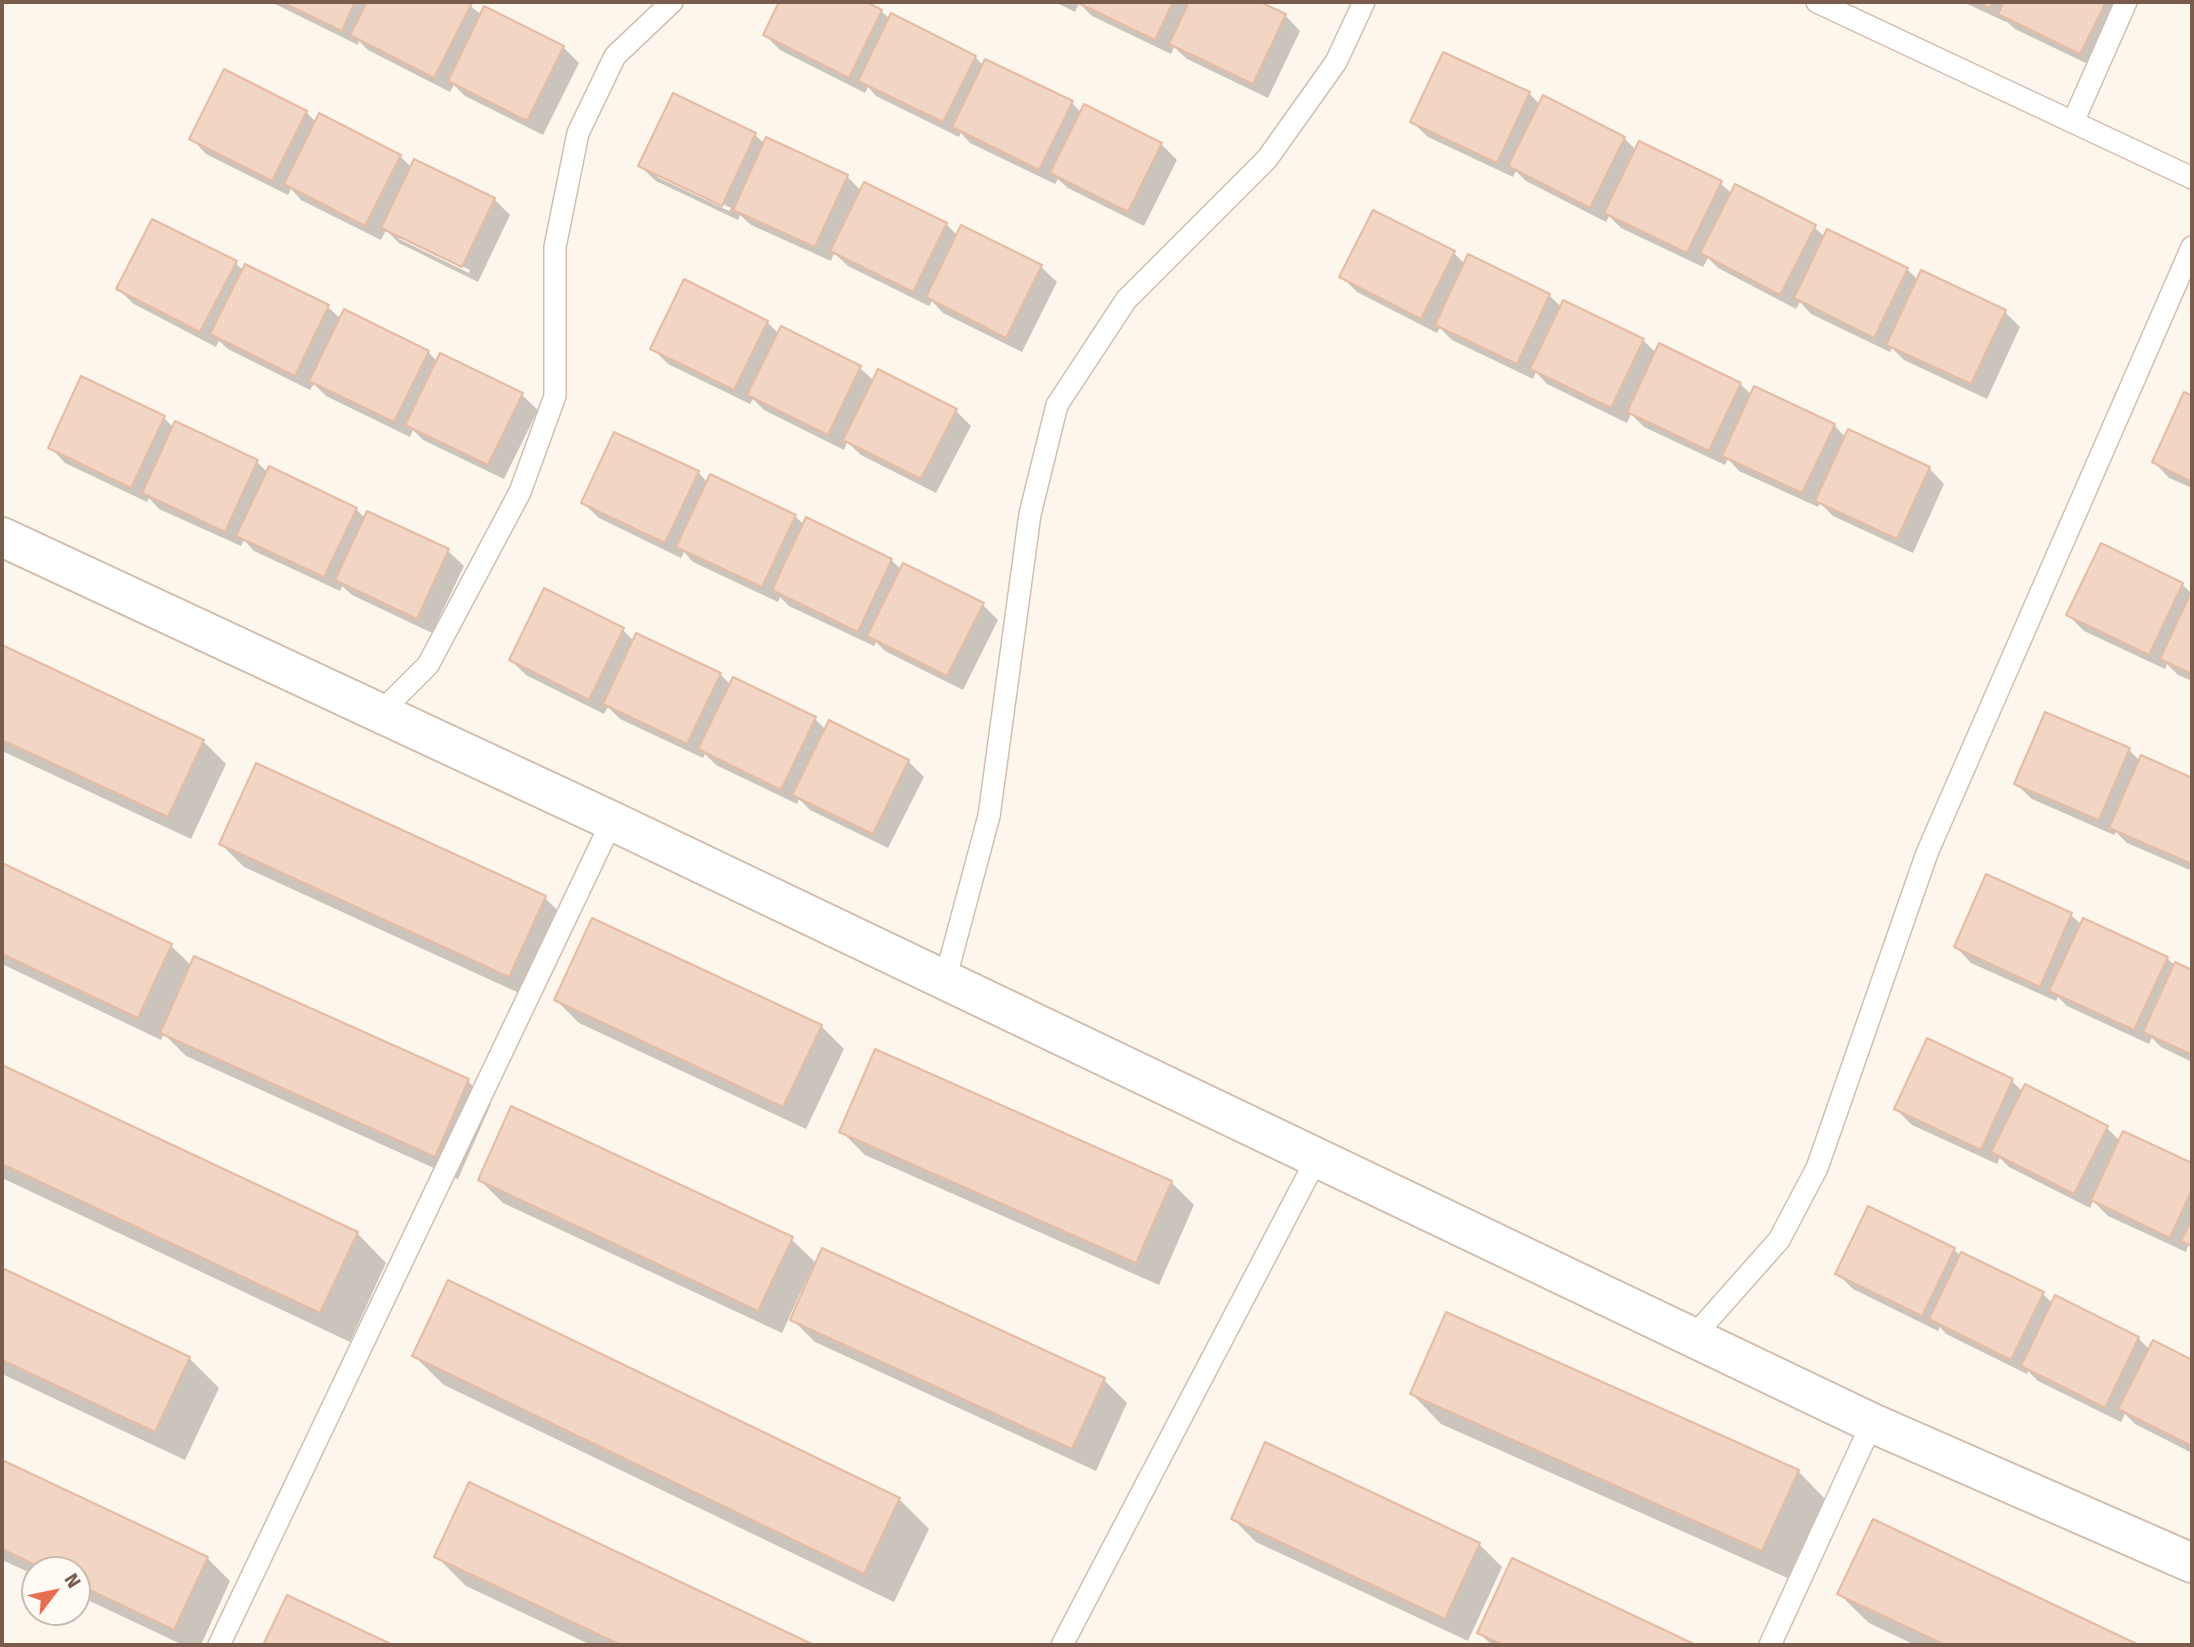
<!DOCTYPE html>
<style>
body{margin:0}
#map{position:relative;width:2194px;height:1647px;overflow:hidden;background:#fdf6ec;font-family:"Fira Sans",sans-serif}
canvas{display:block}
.frame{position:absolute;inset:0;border:4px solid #7a5c4d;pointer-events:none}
.north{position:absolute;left:21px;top:1556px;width:70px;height:70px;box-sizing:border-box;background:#fffaf3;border:2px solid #cabbb1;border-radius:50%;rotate:58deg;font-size:19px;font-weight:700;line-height:28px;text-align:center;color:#7a5c4d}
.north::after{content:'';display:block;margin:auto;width:24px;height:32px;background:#e76f51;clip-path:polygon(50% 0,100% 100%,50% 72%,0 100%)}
</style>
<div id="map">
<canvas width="2194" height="1647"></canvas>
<div class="frame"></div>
<div class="north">N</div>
</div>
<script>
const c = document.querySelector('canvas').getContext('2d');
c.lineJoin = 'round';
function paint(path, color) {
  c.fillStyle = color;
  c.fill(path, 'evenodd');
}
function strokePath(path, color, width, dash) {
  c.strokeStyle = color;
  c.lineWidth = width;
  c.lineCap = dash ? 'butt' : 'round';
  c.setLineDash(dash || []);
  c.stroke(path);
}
const shadow = new Path2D(`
 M271,2H465L482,15L563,47L579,63L543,135L465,96L454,85L450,92L368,50L359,41L358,45Z
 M781,2H863L881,11L890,19L975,57L984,66L1072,103L1082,113L1161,144L1177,160L1144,226L1068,188L1058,179L1055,184L970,143L961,133L959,137L876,96L868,87L865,93L780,50L765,35Z
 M1055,2H1256L1285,15L1300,31L1268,98L1187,59L1174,47L1171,54L1092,16L1079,3L1075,12Z
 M1963,2H2128L2096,68L2015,29L2006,21V22Z
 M1529,93L1540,105L1624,138L1636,150L1720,183L1732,194L1814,227L1825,237L1907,269L1918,280L2005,312L2020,327L1987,399L1904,360L1892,348L1890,352L1811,314L1800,302L1796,309L1718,268L1708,258L1703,267L1621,228L1609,216L1606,222L1526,181L1516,171L1513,177L1428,137L1412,122Z
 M674,95L755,135L765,144L847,176L861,191L946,224L958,236L962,227L1041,267L1057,282L1022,352L943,313L932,301L929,306L848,266L834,253L831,261L751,225L740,215L738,220L656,181L640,166ZM657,173L731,208L729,211L657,177Z
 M306,112L317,123L400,156L412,168L494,199L510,215L478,282L399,243L386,230L381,240L301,200L291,189L288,195L206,154L191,138ZM399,235L470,270L469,273L399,239Z
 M1373,212L1454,253L1465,264L1549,295L1561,307L1643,340L1656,353L1740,384L1752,395L1834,425L1846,438L1929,468L1944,484L1913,553L1833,516L1820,503L1818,507L1739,471L1728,459L1725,465L1644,427L1631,414L1627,423L1547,384L1536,372L1533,379L1452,340L1440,328L1437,333L1357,292L1342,277Z
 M235,263L243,270L245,266L328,307L341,319L428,352L438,362L522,395L538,410L504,479L423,440L413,430L410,437L326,396L314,384L310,390L228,349L219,341L216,347L134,304L118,289Z
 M767,322L779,334L781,328L860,368L874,381L955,410L971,426L936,493L861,455L847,442L844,450L764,410L753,399L750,404L668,364L652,348Z
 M2185,395L2192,398V488L2169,478L2154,462Z
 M164,418L174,428L257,462L268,473L356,509L366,519L368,513L448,551L464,566L432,633L352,595L342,586L340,591L254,551L244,540L241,546L159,509L149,498L147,502L65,463L50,447Z
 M698,472L708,483L795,516L804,525L807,520L891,560L902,570L983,605L998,620L963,690L885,651L876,642L874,646L789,606L780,597L778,602L693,562L684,552L681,558L599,518L583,503Z
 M2182,584L2192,594V681L2178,675L2167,664L2165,669L2084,631L2068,615Z
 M623,630L634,641L720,674L731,685L734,679L815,719L826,730L908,761L924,777L888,848L810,810L799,799L797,804L716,765L705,754L703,758L620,719L608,707L604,714L526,675L511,660Z
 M2,647L203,741L226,764L191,839L2,751Z
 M2129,750L2140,761L2142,757L2192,780V871L2127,843L2116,832L2114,835L2032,799L2016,784Z
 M221,844L545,898L568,921L532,999L244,867Z
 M2,865L171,946L192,966L195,958L468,1081L491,1104L458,1179L186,1056L164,1034L161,1040L2,964Z
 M2071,915L2082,925L2167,958L2175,966L2176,964L2192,972V1062L2161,1047L2152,1038L2149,1044L2067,1006L2058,997L2056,1001L1971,963L1956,947Z
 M556,1000L821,1026L844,1049L806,1129L579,1023Z
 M2,1067L357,1233L386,1263L350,1342L2,1178Z
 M2012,1081L2023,1092L2107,1128L2120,1141L2124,1133L2192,1165V1249L2188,1245L2186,1252L2108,1216L2093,1201L2090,1208L2009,1167L2000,1158L1997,1164L1912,1125L1896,1109Z
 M842,1132L1171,1182L1194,1205L1159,1285L865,1155Z
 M480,1180L791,1239L817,1264L1104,1380L1127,1403L1096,1471L815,1342L792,1319L809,1282L806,1281L782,1333L503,1203Z
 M1954,1249L1961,1257L1962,1254L2043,1294L2053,1304L2138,1338L2150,1350L2153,1342L2192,1362V1453L2135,1424L2125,1414L2121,1422L2038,1381L2028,1371L2027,1374L1946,1334L1940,1327L1938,1331L1853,1289L1838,1274Z
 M2,1270L189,1358L219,1388L185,1460L2,1374Z
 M449,1283L899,1499L929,1529L894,1602L444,1385L414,1356Z
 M1412,1394L1798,1471L1827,1501L1792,1580L1441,1424Z
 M2,1462L207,1558L230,1581L201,1645H183L77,1595V1570H35V1575L2,1560Z
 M470,1484L810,1645H591L466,1586L436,1556Z
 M1233,1519L1479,1544L1502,1567L1468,1641L1256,1542Z
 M1873,1521L2135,1645H1915L1869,1623L1839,1594Z
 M1513,1560L1692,1645H1492L1479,1633Z
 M288,1597L389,1645H265Z`);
const building = new Path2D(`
 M281,2H355L342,31Z
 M367,2H469L472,3L434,78L350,35Z
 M779,2H867L882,10L849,78L763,35Z
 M1076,2H1173L1155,40Z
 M1189,2H1260L1286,14L1253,84L1169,44Z
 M1977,2H1993L1990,8Z
 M2004,2H2106L2080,54L1998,14Z
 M484,6L564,46L527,121L448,81Z
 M891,13L976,56L943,122L858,81Z
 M1443,52L1530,92L1497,163L1410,122Z
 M985,59L1073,101L1039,170L952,127Z
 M224,69L307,111L272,181L189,139Z
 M673,93L756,133L722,206L638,166Z
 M1543,95L1625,137L1590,208L1508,166Z
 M1084,104L1162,143L1128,212L1050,173Z
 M319,113L401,155L365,226L284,184Z
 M766,137L848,175L815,247L733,210Z
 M1639,141L1722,181L1687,253L1604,213Z
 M414,159L495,198L462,267L381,228Z
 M864,182L947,223L913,292L830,251Z
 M1735,184L1816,225L1780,295L1700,253Z
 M1373,210L1455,251L1421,319L1339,277Z
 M152,219L237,261L200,332L116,289Z
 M961,225L1042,265L1006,338L926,297Z
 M1827,229L1908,268L1874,338L1794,298Z
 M1468,254L1550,294L1517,364L1435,325Z
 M245,264L329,305L295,376L210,334Z
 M1921,270L2006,310L1971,384L1886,345Z
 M684,279L768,321L734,390L650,349Z
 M1563,300L1644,339L1611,408L1530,369Z
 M344,309L429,351L394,422L309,381Z
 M781,326L861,366L828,435L747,395Z
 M1659,343L1741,383L1709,451L1627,412Z
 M440,353L523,393L488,465L405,425Z
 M878,369L957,409L921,479L843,440Z
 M81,376L165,416L131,488L48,448Z
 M1754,386L1835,424L1802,493L1722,456Z
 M2184,392L2192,396V482L2152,462Z
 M175,421L258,460L225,532L142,493Z
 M1848,429L1930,467L1897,539L1815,501Z
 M614,432L699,471L665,543L581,503Z
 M269,466L357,508L324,577L236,536Z
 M710,474L796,515L762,587L676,547Z
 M367,511L449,549L417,619L335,580Z
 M806,517L892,559L858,632L772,590Z
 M2101,543L2183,583L2149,655L2066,615Z
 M903,563L984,603L947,676L867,636Z
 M544,588L624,628L589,700L509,660Z
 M2192,590V674L2160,659Z
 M636,633L721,673L687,744L603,704Z
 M2,645L204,740L168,817L2,740Z
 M733,677L816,717L781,790L698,749Z
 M2045,712L2130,748L2099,820L2014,784Z
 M829,720L909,760L873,834L792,795Z
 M2141,755L2192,778V864L2109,828Z
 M256,763L546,896L509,977L219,844Z
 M2,863L172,944L138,1018L2,954Z
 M1986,874L2072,913L2040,987L1954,947Z
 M592,918L822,1025L783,1107L554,1000Z
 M2083,918L2168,957L2134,1030L2049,991Z
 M194,956L469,1079L435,1157L160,1033Z
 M2175,962L2192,970V1055L2143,1032Z
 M1927,1038L2013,1079L1981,1150L1894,1109Z
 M875,1049L1172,1181L1136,1263L839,1132Z
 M2,1065L358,1232L320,1313L2,1164Z
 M2025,1084L2108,1126L2074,1194L1991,1152Z
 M511,1106L793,1237L758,1311L478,1180Z
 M2123,1131L2192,1163V1189L2170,1238L2091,1200Z
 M1868,1206L1955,1248L1922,1316L1835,1274Z
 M2192,1219V1246L2181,1241Z
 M822,1248L1105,1378L1072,1449L790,1320Z
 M1961,1252L2044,1292L2011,1360L1929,1319Z
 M2,1268L190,1357L155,1432L2,1360Z
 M448,1280L900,1498L864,1574L412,1356Z
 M2055,1295L2139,1337L2105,1408L2021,1366Z
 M1446,1312L1799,1470L1762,1551L1410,1394Z
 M2153,1340L2192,1360V1446L2118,1409Z
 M1265,1442L1480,1543L1445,1619L1231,1519Z
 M2,1460L208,1557L174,1630L77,1584V1570H46L2,1549Z
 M469,1482L814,1645H621L434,1557Z
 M1873,1519L2139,1645H1945L1837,1594Z
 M1512,1558L1696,1645H1503L1477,1633Z
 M287,1595L393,1645H263Z`);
const service = new Path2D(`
 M1817,2L2192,178
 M2073,122L2126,2
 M380,713L428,665L520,492L555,396V247L578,133L615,56L672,2
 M945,980L989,816L1030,514L1057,405L1126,300L1267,159L1336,62L1364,2
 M1693,1337L1779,1240L1817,1168L1927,853L2192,247
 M219,1645L612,821
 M1062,1645L1317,1158
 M1770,1645L1872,1423`);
const minor = new Path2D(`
 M2,537L612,821L1872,1423L2192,1563`);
paint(shadow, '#0003');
paint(building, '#f3d5c3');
strokePath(building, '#e6bba3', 2);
strokePath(service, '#d1beb0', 24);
strokePath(minor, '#d1beb0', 42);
strokePath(service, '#fff', 21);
strokePath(minor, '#fff', 38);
</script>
